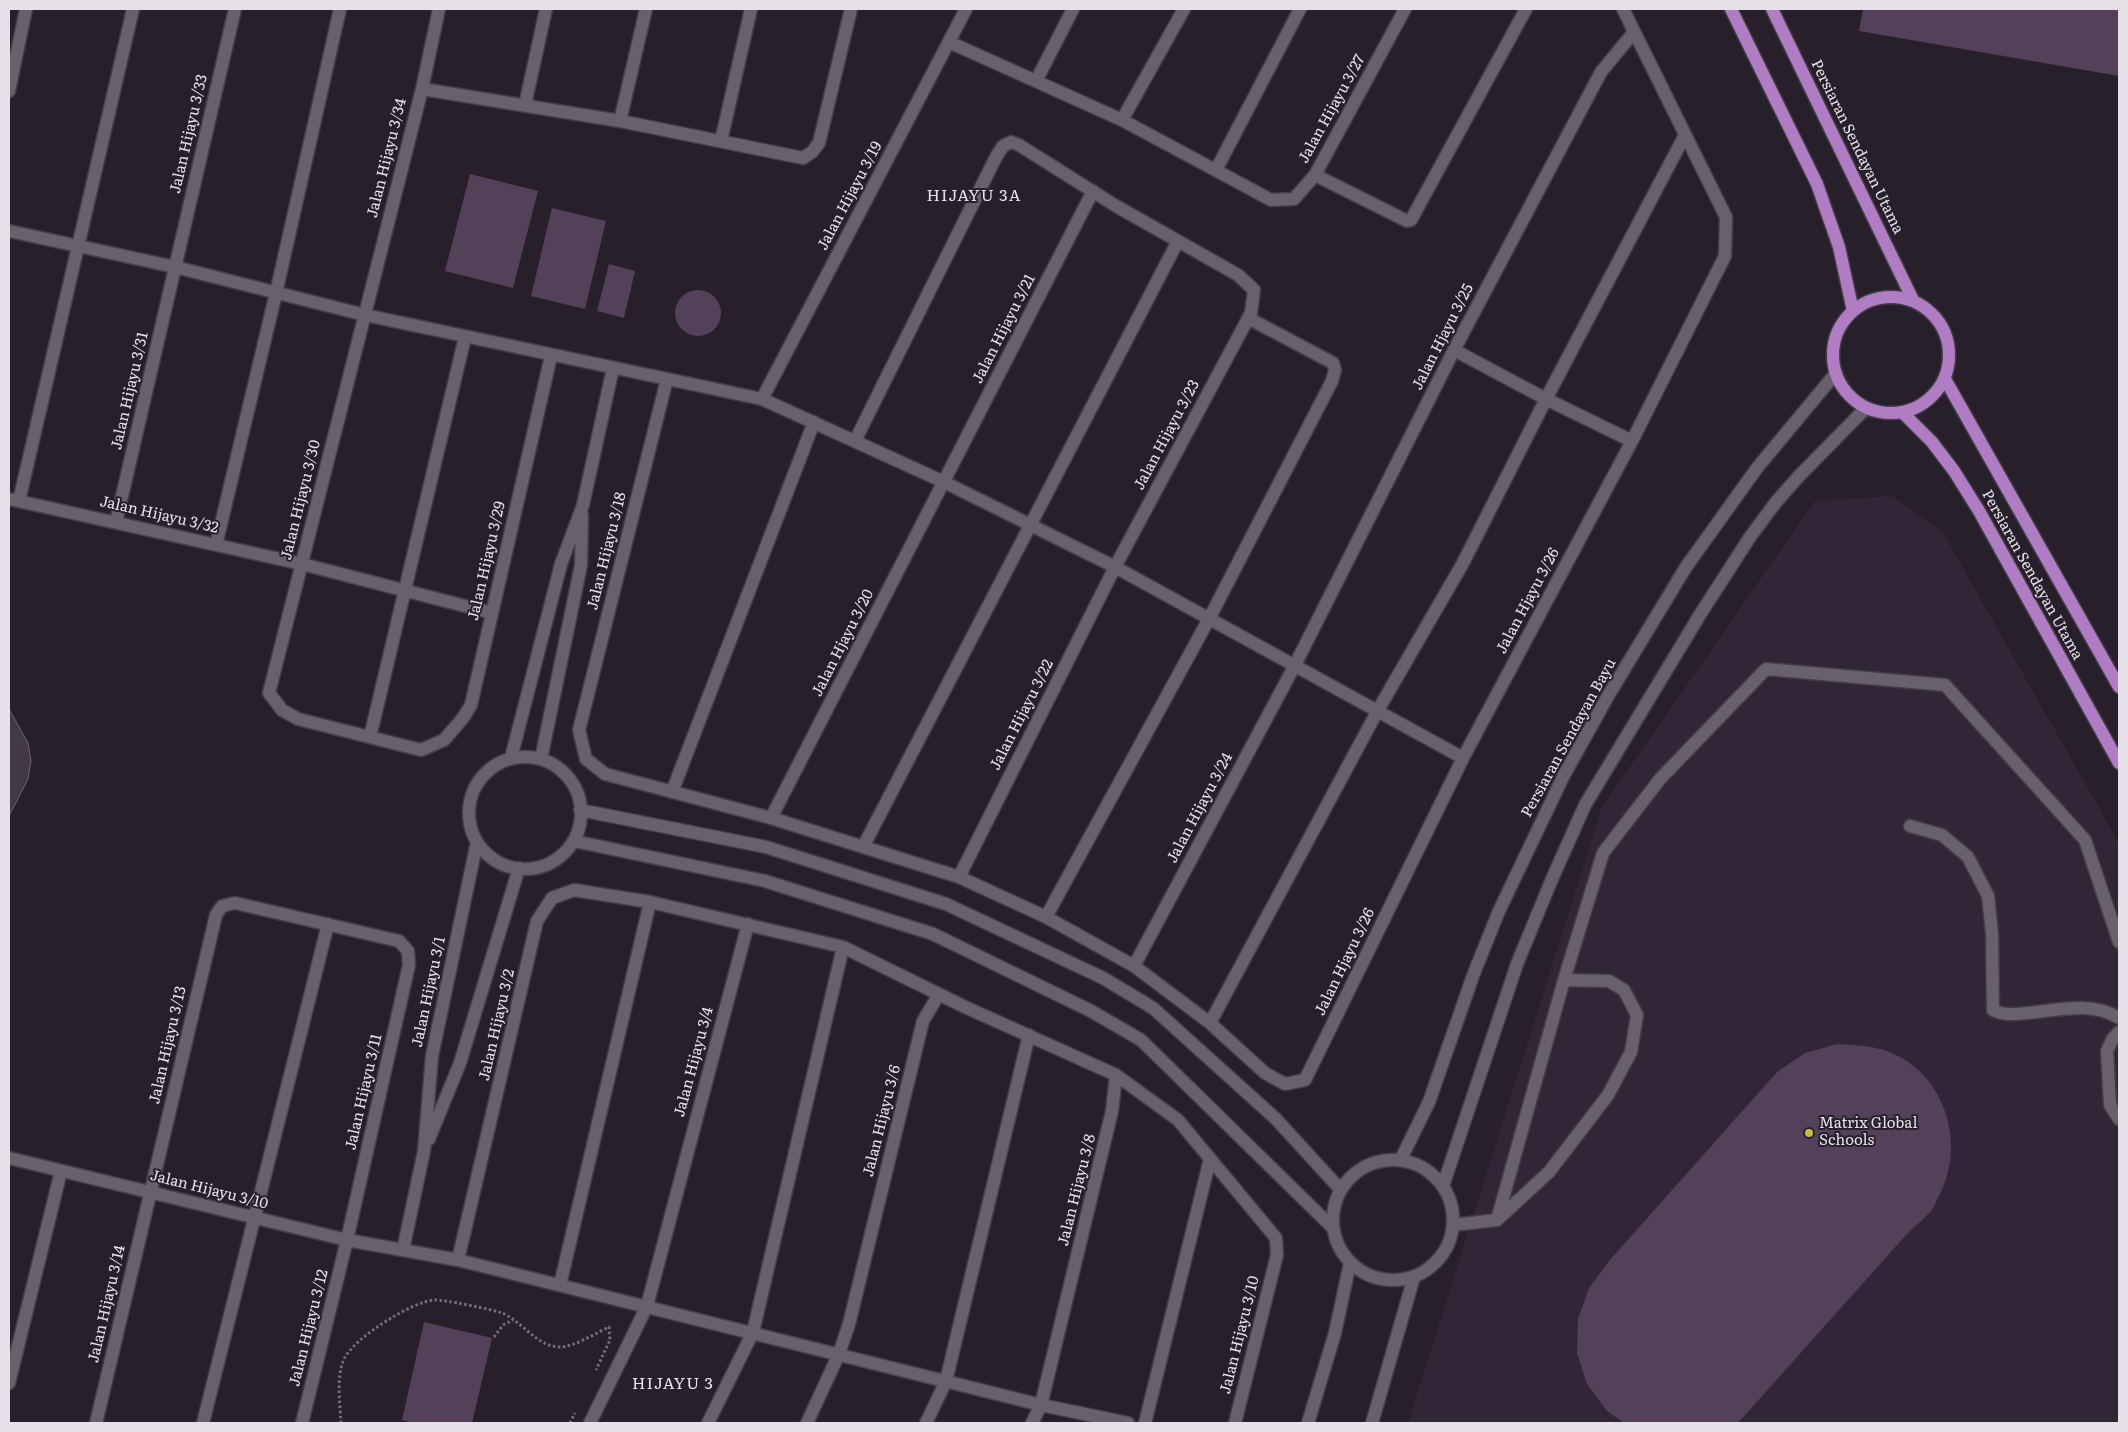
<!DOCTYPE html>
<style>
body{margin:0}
#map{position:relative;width:2128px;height:1432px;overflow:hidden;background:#27202b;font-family:Literata,serif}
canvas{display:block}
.frame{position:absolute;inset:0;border:10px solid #e6e1e8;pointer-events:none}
</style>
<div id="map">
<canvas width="2128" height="1432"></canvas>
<div class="frame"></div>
</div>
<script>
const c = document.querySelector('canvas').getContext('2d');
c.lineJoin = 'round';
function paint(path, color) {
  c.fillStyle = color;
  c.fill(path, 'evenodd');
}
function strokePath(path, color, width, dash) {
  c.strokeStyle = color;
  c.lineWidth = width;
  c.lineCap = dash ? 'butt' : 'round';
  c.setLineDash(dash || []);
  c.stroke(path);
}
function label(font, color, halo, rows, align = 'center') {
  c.font = font + ' Literata,serif';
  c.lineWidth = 4;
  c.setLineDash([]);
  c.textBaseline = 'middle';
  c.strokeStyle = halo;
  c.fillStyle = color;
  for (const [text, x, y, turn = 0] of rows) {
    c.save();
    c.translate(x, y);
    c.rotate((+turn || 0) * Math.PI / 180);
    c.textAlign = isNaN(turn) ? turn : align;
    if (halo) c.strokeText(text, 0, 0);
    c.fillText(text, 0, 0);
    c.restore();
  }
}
const built = new Path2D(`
 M1892,496L1942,531L2119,843V1423H1408L1602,807L1815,501Z`);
const green = new Path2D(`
 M1863,9H2119V76L1859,31Z
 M470,174L538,191L513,288L445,271Z
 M552,208L606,221L585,309L531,296Z
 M609,264L635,271L624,318L597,311Z
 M675 313a23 23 0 1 1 46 0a23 23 0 1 1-46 0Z
 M1837,1044C1859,1045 1880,1046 1900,1057C1948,1083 1964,1147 1940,1194C1937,1199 1935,1206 1931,1211C1924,1219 1914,1227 1906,1235L1738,1423H1624L1607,1411L1587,1384L1577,1353L1578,1319L1589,1288L1609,1261L1777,1072L1805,1053Z
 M424,1322L492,1338L472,1423H414L402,1420Z`);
const building = new Path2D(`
 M9,709L28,743L31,761L28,779L9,816Z`);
const path = new Path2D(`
 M494,1337L503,1325L513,1320
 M341,1423C340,1404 336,1377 344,1359C354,1338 412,1301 435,1300C441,1299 495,1310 502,1313C522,1321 537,1347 560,1347C574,1347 596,1333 609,1327L610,1340L596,1370
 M570,1423L575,1413`);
const minor = new Path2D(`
 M439,9L422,89L269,693L282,710L298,719L421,750L444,740L463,718L471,705L551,356
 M949,42L1122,120L1271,200L1294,199L1315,175L1405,9
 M1036,81L1073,9
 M422,89L620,121L803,158L812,152L819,143L851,9
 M9,91L26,9
 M525,105L546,9
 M1122,120L1184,9
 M620,121L646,9
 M721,141L751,9
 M1216,170L1300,9
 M1315,175L1407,221L1411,220L1526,9
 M9,231L175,267L365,315L762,399L944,482L1115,567L1463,758
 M1248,318L1333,363L1335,370L1332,381L1210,617L1046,917L1134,966L1210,1023L1265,1073L1285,1084L1305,1080L1463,758L1632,441L1725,256L1726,217L1623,9
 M1454,350L1546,399L1632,441
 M667,379L579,730L586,759L605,774L771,818L959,877L1046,917
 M762,399L966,9
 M855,441L996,157L1003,146L1011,142L1019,145L1116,206L1238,275L1254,290L1251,313L1115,567L959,877
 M9,499L302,564L492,613
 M19,501L133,9
 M116,522L235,9
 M216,545L276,293L340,9
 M370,737L465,337
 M469 813a56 56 0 1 1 112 0a56 56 0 1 1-112 0Z
 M511,758L561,564L583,505L613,368
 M541,759L581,565L582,515
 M672,792L814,422
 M580,810L766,847L946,904L1103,978L1153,1008L1276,1119L1340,1189
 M771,818L1093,191
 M1910,826L1942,835L1968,857L1988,896L1992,933L1993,1010C2004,1016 2014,1014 2027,1013C2058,1010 2092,1001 2119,1018
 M574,841L765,881L933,934L1091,1011L1141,1040L1333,1228
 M863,847L1178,241
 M1134,966L1295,665L1454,350L1601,72L1634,32
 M1210,1023L1378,710L1463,563L1546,399L1685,135
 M2119,1032L2113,1038L2107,1051L2110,1105L2119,1119
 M429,1139L460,1063L519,868
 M9,1158L347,1240L458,1260L1041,1405L1128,1423
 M1401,1159L1429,1102L1474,973L1499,911L1564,775L1608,696L1686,567L1757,468L1836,373
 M1333 1220a60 60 0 1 1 120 0a60 60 0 1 1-120 0Z
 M1443,1186L1517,964L1552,879L1585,805L1701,613L1750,537L1776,502L1799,476L1866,408
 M1497,1220L1549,1172L1608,1095L1631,1052L1637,1015L1624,990L1609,981L1564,980
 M1453,1225L1497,1220L1564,980L1603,853L1660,779L1766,669L1945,685L2085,840L2119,942
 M403,1250L424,1151L432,1056L477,842
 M458,1260L537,921L552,898L574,890L650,902L843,947L965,1007L1116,1075L1178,1120L1276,1238L1277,1255L1235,1423
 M560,1285L650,902
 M9,1383L61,1171
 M96,1423L216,915L222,906L235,903L399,941L408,951L409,965L347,1240L302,1423
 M203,1423L328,924
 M590,1423L647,1306L748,924
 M708,1423L753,1332L843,947
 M807,1423L839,1354L849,1324L923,1021L939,994
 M926,1423L946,1381L1029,1035
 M1032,1423L1041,1405L1112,1111L1116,1075
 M1145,1423L1210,1159
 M1308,1423L1335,1333L1350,1263
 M1372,1423L1414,1277`);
const major = new Path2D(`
 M1731,9L1817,184L1839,247L1853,311
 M1772,9L1913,300
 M1833 355a58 58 0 1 1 116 0a58 58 0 1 1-116 0Z
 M1945,379L2119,687
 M1903,413L1932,442L1954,471L1979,511L2119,763`);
const markers = [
 [1809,1133,5,"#c4bd3e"]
];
const streetNames = [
 ["Jalan Hijayu 3/27",1332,109,-61],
 ["Jalan Hijayu 3/33",189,134,-77],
 ["Persiaran Sendayan Utama",1857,147,64],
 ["Jalan Hijayu 3/34",387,158,-76],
 ["Jalan Hijayu 3/19",850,196,-62],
 ["Jalan Hijayu 3/21",1004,329,-63],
 ["Jalan Hjayu 3/25",1443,337,-63],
 ["Jalan Hijayu 3/31",130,391,-77],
 ["Jalan Hijayu 3/23",1167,435,-62],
 ["Jalan Hijayu 3/30",301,500,-76],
 ["Jalan Hijayu 3/32",159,515,13],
 ["Jalan Hijayu 3/18",607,551,-76],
 ["Jalan Hijayu 3/29",487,561,-77],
 ["Persiaran Sendayan Utama",2032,575,61],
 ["Jalan Hjayu 3/26",1528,601,-62],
 ["Jalan Hjayu 3/20",843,643,-63],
 ["Jalan Hijayu 3/22",1022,715,-63],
 ["Persiaran Sendayan Bayu",1569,738,-61],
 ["Jalan Hijayu 3/24",1200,808,-62],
 ["Jalan Hjayu 3/26",1345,962,-64],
 ["Jalan Hijayu 3/1",429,992,-78],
 ["Jalan Hijayu 3/2",497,1025,-77],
 ["Jalan Hijayu 3/13",168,1045,-77],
 ["Jalan Hijayu 3/4",694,1062,-75],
 ["Jalan Hijayu 3/11",364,1092,-77],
 ["Jalan Hijayu 3/6",882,1121,-76],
 ["Jalan Hijayu 3/10",209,1190,14],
 ["Jalan Hijayu 3/8",1077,1190,-76],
 ["Jalan Hijayu 3/14",107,1304,-77],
 ["Jalan Hijayu 3/12",309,1328,-76],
 ["Jalan Hijayu 3/10",1240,1335,-76]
];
const poiNames = [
 ["Matrix Global",1819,1124],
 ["Schools",1819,1141]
];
const neighbourhoodNames = [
 ["HIJAYU 3A",974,196],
 ["HIJAYU 3",673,1384]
];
paint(built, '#312636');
paint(green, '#524159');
paint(building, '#413944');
strokePath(building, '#6d6471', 1);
strokePath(minor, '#433e46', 15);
strokePath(major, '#433e46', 15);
strokePath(path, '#736d77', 3, [2.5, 2.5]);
strokePath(minor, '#69606d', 12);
strokePath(major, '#b07dc4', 12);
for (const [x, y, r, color] of markers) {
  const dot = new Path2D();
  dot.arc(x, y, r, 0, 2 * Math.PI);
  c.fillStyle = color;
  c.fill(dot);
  strokePath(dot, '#27202b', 2);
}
label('15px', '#e6e1e8', '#27202b', streetNames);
label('15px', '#e6e1e8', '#27202b', poiNames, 'left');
c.letterSpacing = '1px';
label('16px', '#e6e1e8', '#27202b', neighbourhoodNames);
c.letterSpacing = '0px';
</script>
